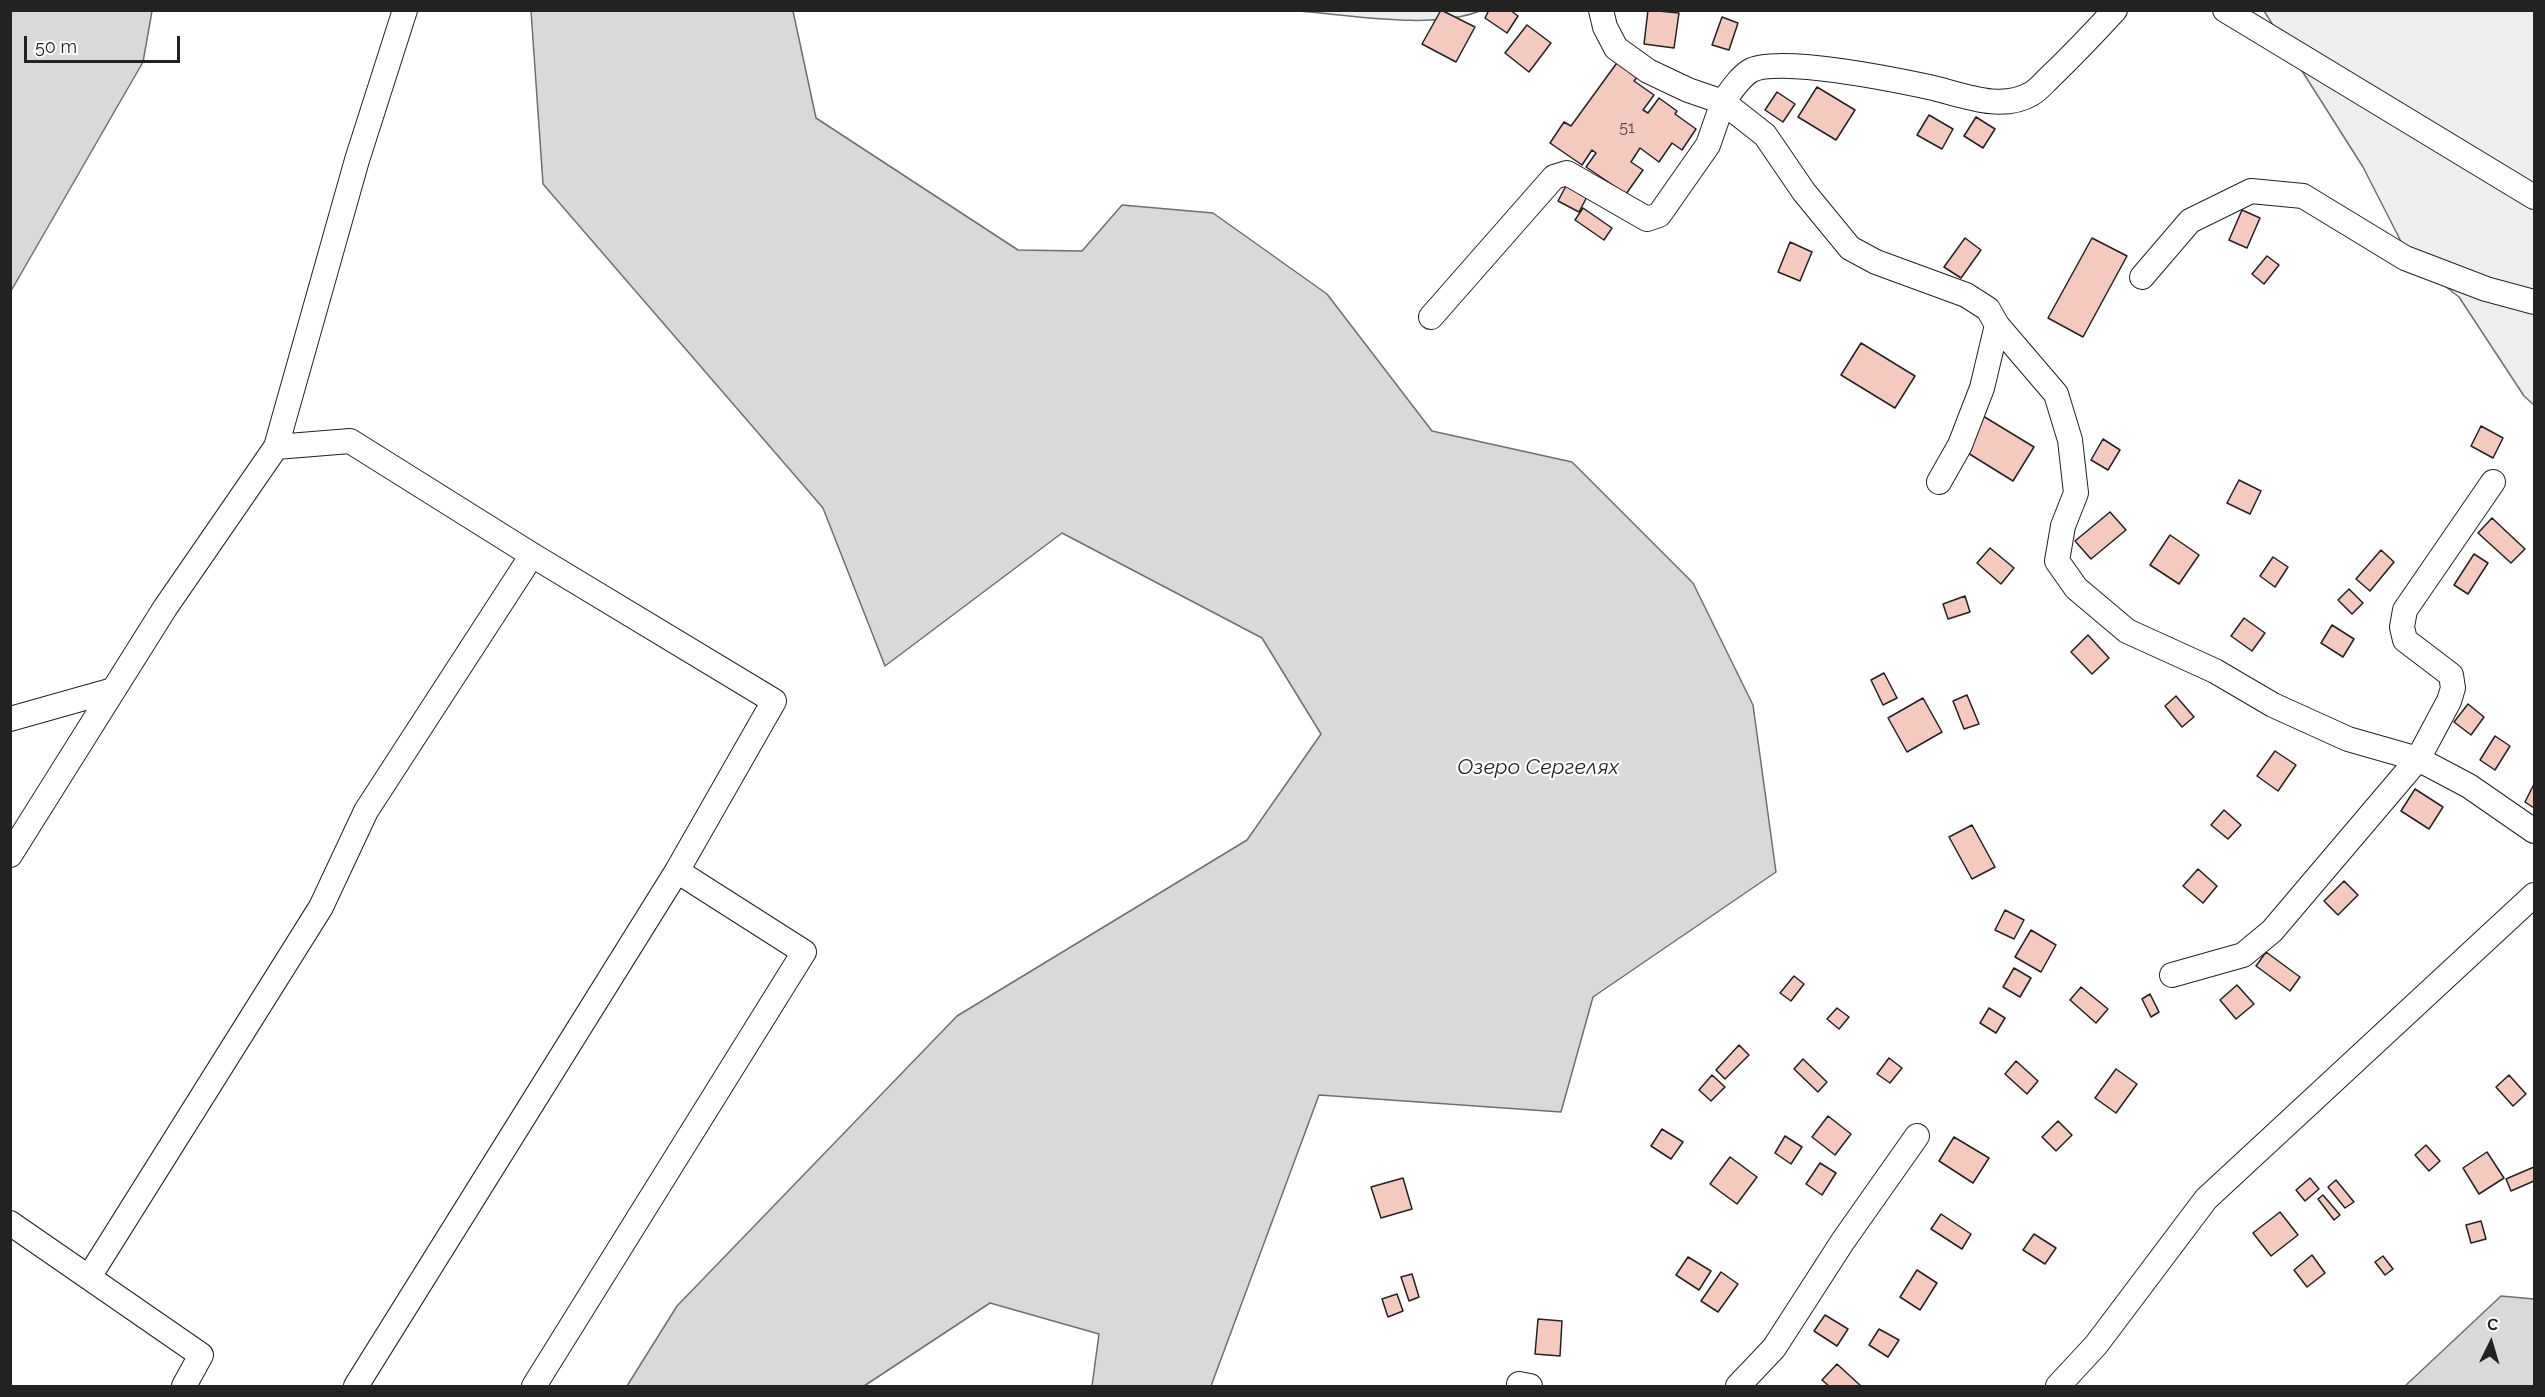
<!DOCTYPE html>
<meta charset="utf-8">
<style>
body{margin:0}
#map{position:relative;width:2545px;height:1397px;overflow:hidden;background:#fff;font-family:Raleway,sans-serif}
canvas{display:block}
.frame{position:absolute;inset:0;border:12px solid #222;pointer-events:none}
.north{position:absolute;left:2461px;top:1313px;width:60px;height:60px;-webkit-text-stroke:4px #fff;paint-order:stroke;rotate:5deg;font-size:16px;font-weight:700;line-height:24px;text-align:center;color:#222}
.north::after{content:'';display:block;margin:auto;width:21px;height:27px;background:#222;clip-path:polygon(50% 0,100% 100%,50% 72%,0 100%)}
.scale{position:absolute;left:24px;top:36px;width:156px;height:27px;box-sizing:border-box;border:3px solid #222;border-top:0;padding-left:8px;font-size:18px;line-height:21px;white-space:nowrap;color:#222;-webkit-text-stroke:4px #fff;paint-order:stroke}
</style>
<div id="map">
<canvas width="2545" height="1397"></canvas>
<div class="frame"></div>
<div class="north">С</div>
<div class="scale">50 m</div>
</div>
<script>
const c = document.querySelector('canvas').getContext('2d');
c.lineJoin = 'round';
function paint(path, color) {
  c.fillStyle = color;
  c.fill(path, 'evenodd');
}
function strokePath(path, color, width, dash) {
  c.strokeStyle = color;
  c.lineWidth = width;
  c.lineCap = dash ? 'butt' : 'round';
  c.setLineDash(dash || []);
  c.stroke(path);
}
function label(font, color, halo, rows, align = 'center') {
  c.font = font + ' Raleway,sans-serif';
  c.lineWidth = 4.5;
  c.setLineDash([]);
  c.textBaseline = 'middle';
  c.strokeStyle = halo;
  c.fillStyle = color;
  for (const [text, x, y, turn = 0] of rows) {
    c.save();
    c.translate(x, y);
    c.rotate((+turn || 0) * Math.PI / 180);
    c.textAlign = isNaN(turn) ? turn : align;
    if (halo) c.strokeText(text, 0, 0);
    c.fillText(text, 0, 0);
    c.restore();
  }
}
const green = new Path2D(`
 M1298,11H1480C1431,30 1351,15 1298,11Z
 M2264,11H2534V405L2524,396L2459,297L2410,259L2363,167Z`);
const water = new Path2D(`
 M11,10L152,11L143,62L11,291Z
 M531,11H793L816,118L1018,250L1082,251L1122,205L1213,213L1327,294L1432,431L1572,462L1693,583L1753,705L1776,872L1593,997L1561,1112L1319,1095L1211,1386H1092L1099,1334L990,1303L864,1386H627L677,1306L957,1016L1247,840L1321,734L1262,638L1062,533L885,666L823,508L543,184Z
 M2501,1296L2534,1299V1386H2405Z`);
const building = new Path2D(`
 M1441,10L1475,27L1456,62L1422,44Z
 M1489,10H1510L1518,16L1507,33L1485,18Z
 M1648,10L1679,13L1674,48L1644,44Z
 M1722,17L1738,23L1729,50L1712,45Z
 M1527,25L1551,43L1529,72L1505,53Z
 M1619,60L1639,75L1634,81L1654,95L1643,110L1648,113L1659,98L1677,111L1675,114L1696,129L1682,150L1672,143L1659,162L1640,148L1631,162L1643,170L1626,194L1586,167L1596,153L1592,150L1582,165L1550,143L1564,122L1571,126Z
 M1817,87L1855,110L1836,140L1798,117Z
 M1777,92L1795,104L1783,122L1765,110Z
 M1929,115L1953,129L1942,149L1917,135Z
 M1976,117L1995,129L1983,148L1964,136Z
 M1567,184L1588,195L1579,212L1558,201Z
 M1583,208L1612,228L1604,240L1575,220Z
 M2242,210L2260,218L2247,248L2229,240Z
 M1965,238L1981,250L1961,278L1944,267Z
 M2092,238L2127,256L2083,337L2048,318Z
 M1790,242L1812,252L1800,281L1778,272Z
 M2267,256L2279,265L2264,284L2252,274Z
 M1861,343L1915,376L1895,408L1841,375Z
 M1983,416L2034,447L2013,481L1963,450Z
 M2481,426L2503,438L2493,458L2471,446Z
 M2103,439L2120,450L2108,470L2091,460Z
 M2239,480L2261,491L2250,514L2227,503Z
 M2110,512L2126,530L2091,559L2075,541Z
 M2492,518L2525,549L2511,563L2478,533Z
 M2170,535L2199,555L2179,584L2150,565Z
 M1990,548L2014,568L2001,584L1977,563Z
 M2381,550L2394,562L2370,591L2356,579Z
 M2474,554L2488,563L2468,594L2454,585Z
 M2273,557L2288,567L2275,587L2260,576Z
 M2349,589L2363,603L2352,614L2338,600Z
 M1965,596L1970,612L1948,619L1943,604Z
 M2244,618L2265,633L2252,651L2231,636Z
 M2332,625L2354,639L2343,657L2321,643Z
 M2088,635L2109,658L2092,674L2071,652Z
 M1884,673L1897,698L1883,705L1871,680Z
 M1967,695L1979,724L1964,729L1953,701Z
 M2176,696L2194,717L2182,727L2165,706Z
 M1923,698L1942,732L1907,752L1888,718Z
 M2468,704L2484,717L2471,735L2454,722Z
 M2495,736L2510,746L2495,770L2480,760Z
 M2275,751L2296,765L2278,791L2257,776Z
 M2534,784V808L2525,802Z
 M2415,789L2443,807L2429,829L2401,811Z
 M2224,810L2241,825L2228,839L2211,825Z
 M1972,825L1995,867L1972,879L1949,837Z
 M2198,869L2217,886L2203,903L2183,886Z
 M2344,881L2358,895L2338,915L2324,901Z
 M2005,910L2024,920L2014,939L1995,930Z
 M2031,930L2056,945L2041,972L2015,957Z
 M2266,952L2300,977L2290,991L2256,966Z
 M2014,968L2031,978L2020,997L2003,987Z
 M1794,976L1804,984L1791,1001L1780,993Z
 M2237,985L2254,1004L2236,1019L2220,1000Z
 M2081,987L2108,1009L2096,1023L2070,1000Z
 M2150,994L2159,1012L2151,1017L2142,999Z
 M1837,1008L1849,1017L1839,1029L1827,1019Z
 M1989,1008L2005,1018L1996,1033L1980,1023Z
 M1739,1045L1749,1055L1725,1079L1716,1070Z
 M1889,1058L1902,1068L1890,1083L1877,1074Z
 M1803,1059L1827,1082L1818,1092L1794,1069Z
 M2016,1061L2038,1081L2027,1094L2005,1074Z
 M2116,1069L2137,1084L2116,1113L2095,1098Z
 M1712,1075L1725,1087L1711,1101L1699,1090Z
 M2509,1075L2526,1094L2513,1106L2496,1087Z
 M1828,1116L1851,1134L1835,1155L1812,1137Z
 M2058,1121L2072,1135L2056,1151L2042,1137Z
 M1662,1129L1683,1142L1671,1159L1651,1146Z
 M1785,1136L1802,1147L1791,1164L1775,1153Z
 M1954,1137L1989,1158L1973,1183L1939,1161Z
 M2426,1145L2440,1161L2429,1171L2415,1155Z
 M2487,1152L2504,1178L2479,1194L2463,1168Z
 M1730,1157L1757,1177L1737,1204L1710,1184Z
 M1820,1163L1836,1173L1822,1195L1806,1184Z
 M2534,1167V1181L2511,1191L2506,1179Z
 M1403,1178L1412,1209L1381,1218L1371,1187Z
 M2310,1178L2319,1189L2305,1201L2296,1190Z
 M2336,1180L2354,1202L2345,1208L2328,1187Z
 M2323,1195L2340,1215L2334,1220L2318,1199Z
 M2280,1212L2298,1235L2271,1256L2253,1233Z
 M1941,1214L1971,1234L1962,1249L1931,1229Z
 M2481,1221L2486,1239L2471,1243L2466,1225Z
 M2034,1234L2056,1248L2045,1264L2023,1250Z
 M2312,1255L2325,1273L2307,1287L2294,1270Z
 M2383,1256L2393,1269L2385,1275L2375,1262Z
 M1688,1257L1711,1271L1699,1290L1676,1275Z
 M1917,1270L1937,1283L1920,1310L1900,1297Z
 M1721,1272L1738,1284L1718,1312L1701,1301Z
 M1412,1274L1419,1297L1409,1301L1401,1277Z
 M1397,1294L1403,1311L1388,1317L1382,1299Z
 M1825,1315L1848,1329L1837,1346L1814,1331Z
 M1538,1319L1562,1321L1560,1356L1535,1354Z
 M1879,1329L1899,1340L1888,1357L1869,1345Z
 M1837,1364L1861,1386H1829L1822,1380Z`);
const minor = new Path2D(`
 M1601,10L1605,27L1616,48L1648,71L1688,90L1723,102C1731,91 1739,78 1750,71C1776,55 1896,80 1929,87C1961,94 2000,112 2031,94C2037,91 2043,84 2048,79C2071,57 2093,34 2115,10
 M2225,10L2534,197
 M2142,277L2190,221L2251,191L2303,196L2405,258L2486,289L2534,302
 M1431,317L1554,177L1567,173L1647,219L1659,215L1708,145L1723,102L1765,135L1804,192L1850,248L1876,262L1966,295L1988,309L1997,325L1982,388L1960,445L1939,482
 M1997,325L2056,394L2070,440L2076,493L2063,526L2057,561L2076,588L2127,631L2215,671L2273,705L2348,739L2418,759L2469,786L2534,831
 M276,447L350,441L532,555L774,701L677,871L356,1386
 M10,719L113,690
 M10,855L165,608L276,447L357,160L405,10
 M2172,975L2243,955L2272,931L2418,759L2449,701L2453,688L2451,675L2405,640L2402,627L2405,610L2493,482
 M10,1223L201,1355L184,1386
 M89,1277L321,907L366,811L532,555
 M1519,1384L1530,1386
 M534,1386L804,952L677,871
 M1738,1386L1774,1348L1843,1241L1917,1136
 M2058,1386L2096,1345L2206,1199L2534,895`);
const numberNames = [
 ["51",1627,128]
];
const waterNames = [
 ["Озеро Сергелях",1538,768]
];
paint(green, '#eee');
strokePath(green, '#6f6f6f', 1.5);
paint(water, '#d9d9d9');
strokePath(water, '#6f6f6f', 1.5);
paint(building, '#f3c9c0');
strokePath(building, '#222', 1.5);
strokePath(minor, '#222', 26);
strokePath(minor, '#fff', 24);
label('16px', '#564c4a', null, numberNames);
label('italic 21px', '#222', '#fff', waterNames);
</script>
